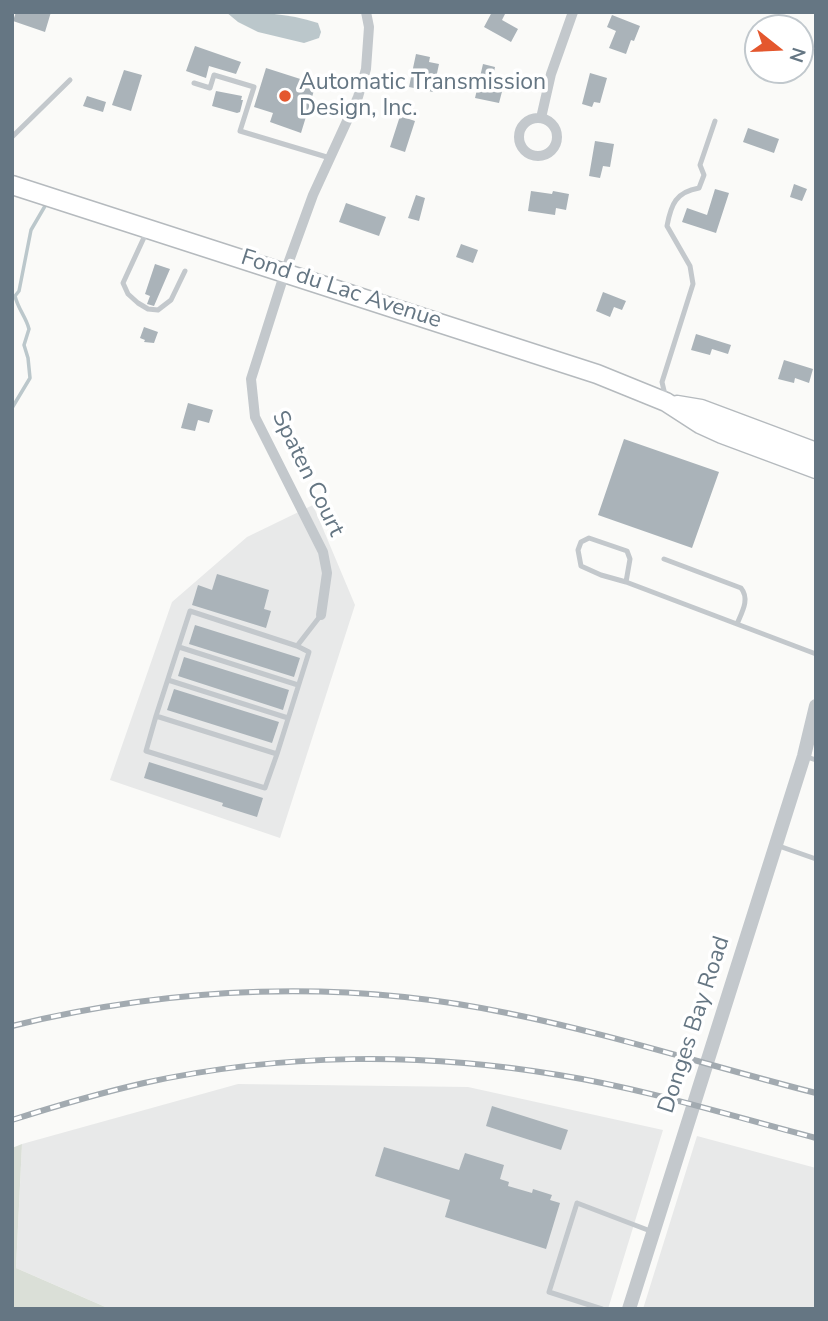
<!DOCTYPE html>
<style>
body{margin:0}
#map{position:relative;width:828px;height:1321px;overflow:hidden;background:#fafaf8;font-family:"Nunito Sans",sans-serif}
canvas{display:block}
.frame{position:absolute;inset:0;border:14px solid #657683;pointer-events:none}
.north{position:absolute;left:744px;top:14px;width:70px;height:70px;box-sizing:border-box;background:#fff;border:2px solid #c1c8cd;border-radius:50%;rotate:108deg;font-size:19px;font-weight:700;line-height:28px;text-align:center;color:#657683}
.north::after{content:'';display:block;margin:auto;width:24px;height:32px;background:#e4572e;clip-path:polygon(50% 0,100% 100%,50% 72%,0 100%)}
</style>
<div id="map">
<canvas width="828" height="1321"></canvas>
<div class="frame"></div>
<div class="north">N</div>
</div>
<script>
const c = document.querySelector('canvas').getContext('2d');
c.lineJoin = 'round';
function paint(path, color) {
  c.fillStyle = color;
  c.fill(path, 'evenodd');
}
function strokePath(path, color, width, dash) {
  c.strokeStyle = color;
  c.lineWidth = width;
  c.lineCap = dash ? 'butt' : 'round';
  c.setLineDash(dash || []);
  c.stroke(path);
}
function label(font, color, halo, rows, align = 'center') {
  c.font = font + ' "Nunito Sans",sans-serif';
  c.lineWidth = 7;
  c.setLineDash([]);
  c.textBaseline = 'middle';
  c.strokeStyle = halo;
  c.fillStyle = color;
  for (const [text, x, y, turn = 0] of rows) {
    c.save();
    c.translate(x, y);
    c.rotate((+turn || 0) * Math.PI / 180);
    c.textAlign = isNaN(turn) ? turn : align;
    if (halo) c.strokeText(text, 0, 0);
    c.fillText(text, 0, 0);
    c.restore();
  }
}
const built = new Path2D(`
 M313,505L355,605L280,838L110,780L172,602L247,537Z
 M238,1084L468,1087L663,1130L608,1309H110L16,1268L22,1144Z
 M697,1136L816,1168V1309H643Z`);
const green = new Path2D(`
 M22,1144L16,1268L110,1309H12V1148Z`);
const water = new Path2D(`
 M226,12C257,12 288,13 318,23L321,32L319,38L304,43L258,32L238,22Z`);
const stream = new Path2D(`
 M12,408L30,378L28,358L24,345L29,329C26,317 18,309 15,296L19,291L31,230L45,206`);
const building = new Path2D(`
 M16,12H51L45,32L13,21Z
 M492,12H506L502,20L518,29L511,42L484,27Z
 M612,15L640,26L634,41L631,40L626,54L609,48L616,31L607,27Z
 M195,46L241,62L236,74L209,66L206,78L186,71Z
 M416,54L430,57L429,62L439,64L433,92L409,87Z
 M483,64L495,67L492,82L504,84L499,103L475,98Z
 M266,68L316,84L301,133L270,122L273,113L254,107Z
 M124,70L142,75L131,111L112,105Z
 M590,73L607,78L600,103L594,102L592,107L582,104Z
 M216,91L242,96L241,100H243L240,112L237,113L212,106Z
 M87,96L106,102L103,112L83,106Z
 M400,116L415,121L405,152L390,147Z
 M748,128L779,139L774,153L743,142Z
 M595,141L614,144L610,167L603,166L600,178L589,176Z
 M794,184L807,189L802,201L790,197Z
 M715,189L729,193L716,233L682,222L687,208L707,215Z
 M531,191L552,194L553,191L569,194L566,210L556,208L555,215L528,211Z
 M416,195L425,198L419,221L408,218Z
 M346,203L386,217L379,236L339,222Z
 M461,244L478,250L473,263L456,257Z
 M155,264L170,269L154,306L147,304L150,296L145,294Z
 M603,292L626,301L622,310L614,307L610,317L596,311Z
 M144,327L158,332L154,343L144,342L145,340L140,338Z
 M696,334L731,345L728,354L712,349L710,355L691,350Z
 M784,360L813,369L809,383L795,378L794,383L778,379Z
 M188,403L213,410L209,423L198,420L195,431L181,428Z
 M624,439L719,472L692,548L598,515Z
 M217,574L269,590L264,609L271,611L266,628L192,605L198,585L212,590Z
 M195,625L300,658L294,677L189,644Z
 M184,657L289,690L283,710L178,676Z
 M174,689L279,722L272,743L167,710Z
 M149,762L263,798L257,817L222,806L223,803L144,778Z
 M492,1106L568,1130L561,1150L486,1126Z
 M384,1147L459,1170L465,1153L504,1165L500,1179L509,1182L508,1186L532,1193L533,1189L552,1195L550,1200L560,1203L546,1249L445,1217L450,1200L375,1176Z`);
const service = new Path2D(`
 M194,83L210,88L214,75L254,87L240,131L330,158
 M12,137L70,80
 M147,231L123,283L128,294L138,303L148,309L158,310L171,300L185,271
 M666,399L662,382L693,284L690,266L667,226C671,204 676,192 699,188L704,175L700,165L715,121
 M664,559L741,588C750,599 742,612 737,624
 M626,582L630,559L627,551L589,538L581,542L578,550L581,566L601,575L626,582L816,654
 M190,611L297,646L309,652L277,754L156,716Z
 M297,646L321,615
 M179,647L298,685
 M168,680L288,718
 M156,716L146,751L265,788L277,754
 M804,756L816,760
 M776,845L816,859
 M602,1309L549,1292L577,1203L653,1232`);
const minor = new Path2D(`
 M541,118L551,74L573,12
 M519 137a19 19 0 1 1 38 0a19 19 0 1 1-38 0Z
 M321,615L327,573L323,552L255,417L251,379L285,272L313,195L358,97L366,69L369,27L366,12`);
const tertiary = new Path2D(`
 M629,1309L804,756L816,706`);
const primary = new Path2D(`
 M12,185L597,374L666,402L700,424L722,434L816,469
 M677,405L701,409L816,452`);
const rail = new Path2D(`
 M12,1026C174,986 344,979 507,1013C611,1034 713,1067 816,1093
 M12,1120C56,1106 100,1093 144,1083C280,1053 423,1052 559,1075C646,1089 731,1116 816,1138`);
const markers = [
 [285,96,7,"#e4572e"]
];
const poiNames = [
 ["Automatic Transmission",299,83],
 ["Design, Inc.",299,109]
];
const streetNames = [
 ["Fond du Lac Avenue",341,290,18],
 ["Spaten Court",307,474,64],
 ["Donges Bay Road",695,1025,-72]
];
paint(built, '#e8e9e9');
paint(green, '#dadfd7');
paint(water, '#bbc7cb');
strokePath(stream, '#bbc7cb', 3.5);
paint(building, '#aab3b9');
strokePath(primary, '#b5babe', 21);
strokePath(service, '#c3c8cc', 5);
strokePath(minor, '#c3c8cc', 10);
strokePath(tertiary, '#c3c8cc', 14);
strokePath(primary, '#fff', 18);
strokePath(rail, '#a2aab0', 6);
strokePath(rail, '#fff', 3.5, [10]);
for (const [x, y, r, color] of markers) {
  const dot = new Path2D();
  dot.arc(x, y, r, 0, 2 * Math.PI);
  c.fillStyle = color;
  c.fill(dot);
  strokePath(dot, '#fff', 2.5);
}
label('23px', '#657683', '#fff', poiNames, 'left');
label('23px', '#657683', '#fff', streetNames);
</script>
